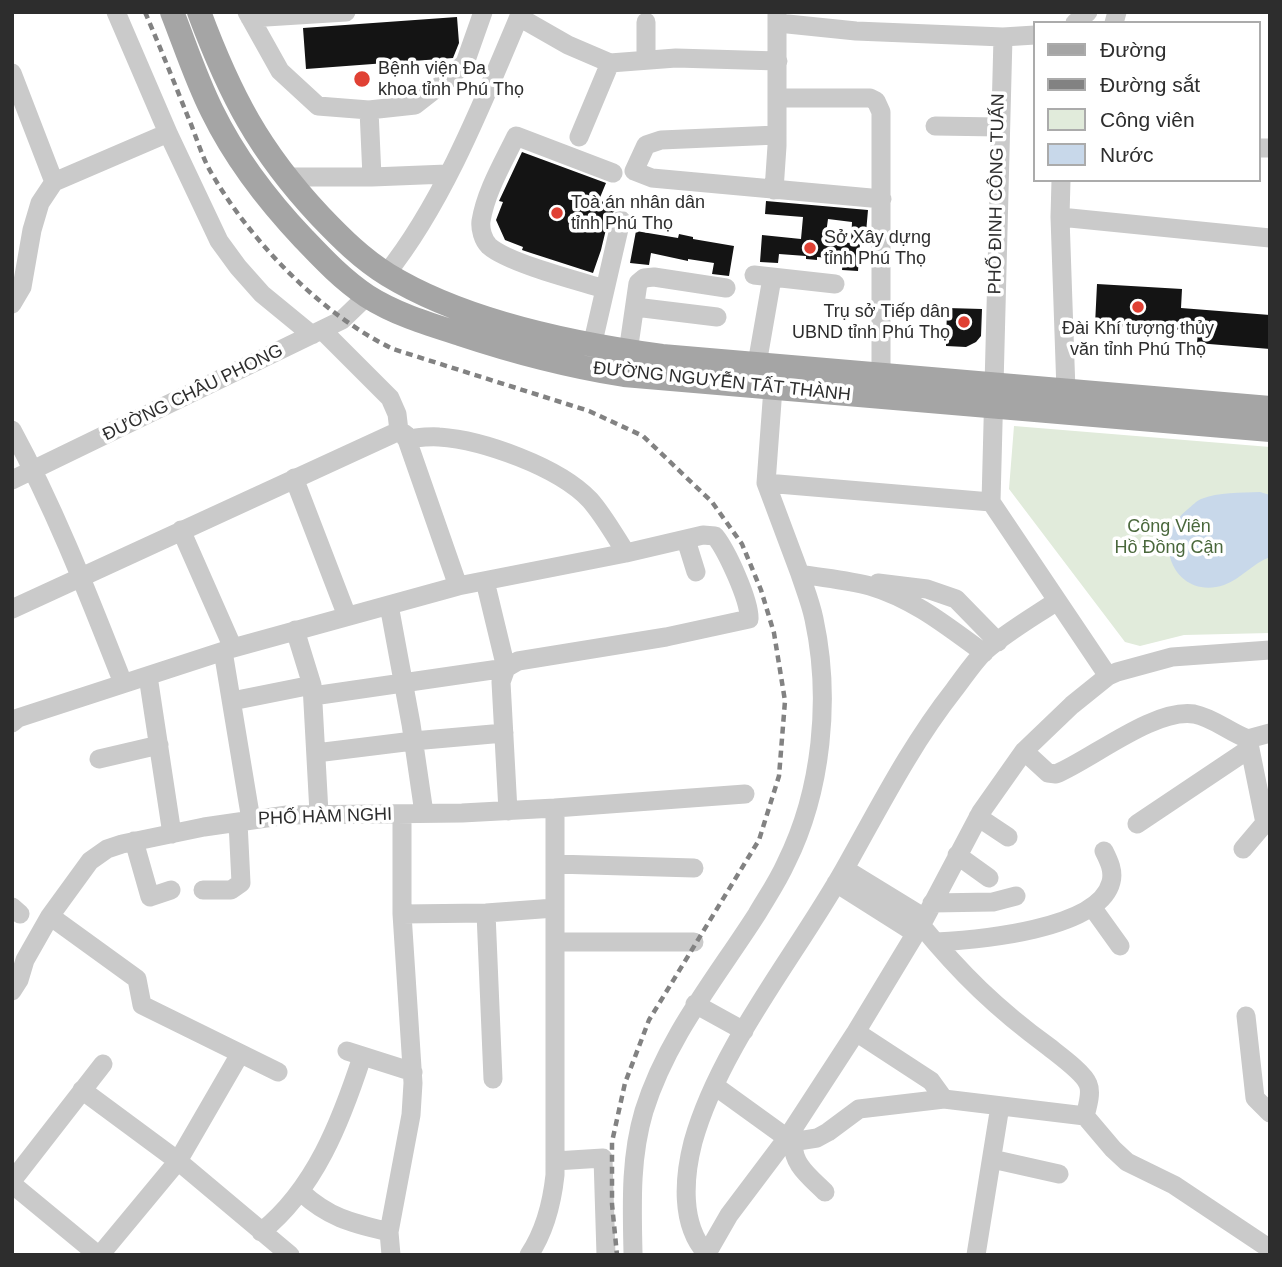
<!DOCTYPE html>
<meta charset="utf-8">
<style>
body{margin:0}
#map{position:relative;width:1282px;height:1267px;overflow:hidden;background:#fff;font-family:Helvetica,sans-serif}
canvas{display:block}
.frame{position:absolute;inset:0;border:14px solid #2d2d2d;pointer-events:none}
.legend{position:absolute;left:1033px;top:21px;width:228px;height:161px;box-sizing:border-box;background:#fff;border:2px solid #ababab;margin:0;padding:9px 12px;list-style:none;font-size:21px;color:#2d2d2d}
.legend li{display:flex;align-items:center;gap:14px;height:35px}
.legend b{width:35px;border:2px solid #ababab}
</style>
<div id="map">
<canvas width="1282" height="1267"></canvas>
<div class="frame"></div>
<ul class="legend">
<li><b style="height:9px;background:#a5a5a5"></b>Đường</li>
<li><b style="height:9px;background:#828282"></b>Đường sắt</li>
<li><b style="height:19px;background:#e1ebdb"></b>Công viên</li>
<li><b style="height:19px;background:#c8d8ea"></b>Nước</li>
</ul>
</div>
<script>
const c = document.querySelector('canvas').getContext('2d');
c.lineJoin = 'round';
function paint(path, color) {
  c.fillStyle = color;
  c.fill(path, 'evenodd');
}
function strokePath(path, color, width, dash) {
  c.strokeStyle = color;
  c.lineWidth = width;
  c.lineCap = dash ? 'butt' : 'round';
  c.setLineDash(dash || []);
  c.stroke(path);
}
function label(font, color, halo, rows, align = 'center') {
  c.font = font + ' Helvetica,sans-serif';
  c.lineWidth = 7;
  c.setLineDash([]);
  c.textBaseline = 'middle';
  c.strokeStyle = halo;
  c.fillStyle = color;
  for (const [text, x, y, turn = 0] of rows) {
    c.save();
    c.translate(x, y);
    c.rotate((+turn || 0) * Math.PI / 180);
    c.textAlign = isNaN(turn) ? turn : align;
    if (halo) c.strokeText(text, 0, 0);
    c.fillText(text, 0, 0);
    c.restore();
  }
}
const green = new Path2D(`
 M1014,426L1270,447V633L1184,635L1140,646L1125,642L1009,489Z`);
const water = new Path2D(`
 M1260,492L1270,495V557C1253,563 1241,579 1224,585C1176,601 1148,541 1188,509C1192,506 1196,501 1201,499C1219,492 1240,493 1260,492Z`);
const building = new Path2D(`
 M457,17L459,43L453,58L306,69L303,28Z
 M522,152L606,183L599,200L618,207L609,217L601,250L593,273L531,253L522,250L523,247L505,240L496,220L503,202L499,201Z
 M766,201L868,210L865,244L857,243L860,244L858,271L842,270L843,259L817,257V260L806,259V256L779,254L778,263L760,262L762,235L801,239L803,217L765,214ZM828,219L852,222L851,243L825,241Z
 M636,231L678,238L679,234L693,237V239L734,246L729,276L712,274L714,263L688,259V261L651,253L649,265L630,263Z
 M1097,284L1182,289L1181,308L1270,315V349L1197,343L1198,331L1095,325Z
 M947,308L982,309L981,336L976,342L966,347L946,346Z`);
const minor = new Path2D(`
 M116,12L168,133L219,241L238,267L262,294L312,335
 M247,12L280,71L318,106L369,110L415,105L447,80L465,63L483,12
 M519,17L568,45L610,63L676,58L778,61
 M250,18L346,12
 M646,22V60
 M778,23L856,31L1003,37
 M1075,23L1088,12
 M1114,23L1117,12
 M1035,35L1003,37L991,502L1108,676
 M12,73L54,182
 M778,98H870L876,101L881,112V375
 M369,110L372,177
 M935,126L999,127
 M777,135L661,140L646,145L634,171L652,178L882,199
 M579,137L610,63
 M1259,148H1270
 M286,177H372L447,174
 M1061,180L1060,217L1066,391
 M774,190L777,146V13
 M1060,217L1270,238
 M386,274C444,202 485,97 521,12
 M754,275L835,284
 M605,289C578,281 508,263 489,246C483,240 480,229 481,221C486,191 503,163 516,136L613,173
 M12,304L22,287L32,230L40,203L54,182L168,133
 M635,307L717,317
 M322,330L390,398L397,414L399,431L405,434L458,586
 M592,346L621,220
 M628,352L638,283L644,278L654,277L726,288
 M757,364L772,278
 M773,388L766,483L800,574C823,578 848,580 870,586C914,599 948,627 984,653
 M12,430C56,511 89,597 123,683
 M406,439C417,438 428,436 439,437C483,440 559,467 590,500C604,516 615,536 626,553
 M294,478L347,616
 M12,480L342,320L367,296
 M766,483L991,502
 M181,530L233,648
 M686,540L696,572
 M878,583L927,589L956,599L998,642
 M389,605L411,724L424,813
 M12,609L399,431
 M223,651L251,820
 M148,676L172,834
 M312,685L319,813
 M313,696L506,668L485,581
 M232,701L312,685L295,630
 M12,723L18,718L233,648L458,586L626,553L703,535L715,536C727,551 750,601 749,619L666,637L518,661L506,668L501,682L508,811
 M1270,733L1248,739L1265,823L1270,821
 M1024,751L1048,773L1056,774C1092,759 1154,708 1194,714C1214,718 1229,732 1248,739
 M316,753L413,741L504,733
 M99,759L159,745
 M555,808L745,794
 M978,817L1008,837
 M1137,824L1249,749
 M134,841L150,897L171,890
 M1243,849L1265,823
 M957,855L989,878
 M555,864L694,868
 M845,869L925,918
 M836,883L915,933
 M203,890H231L241,883L238,822
 M932,903L993,902L1016,896
 M12,907L20,914
 M1092,907L1120,946
 M486,913L493,1079
 M402,914L486,913L555,908
 M50,916L137,979L142,1005L278,1072
 M920,924C961,974 997,1009 1049,1047C1059,1055 1084,1073 1088,1084C1092,1093 1087,1108 1085,1116
 M555,942H694
 M936,942C976,940 1099,930 1111,882C1114,871 1109,861 1104,851
 M12,991L19,980L25,960L50,916L90,861L107,849L122,844L204,827L287,815L462,813L555,808V1175C552,1203 545,1231 529,1255
 M695,1004L744,1031
 M1246,1016L1255,1098L1270,1113
 M856,1032L931,1081L944,1099
 M347,1051L413,1072
 M240,1054L178,1161L290,1255
 M715,1086L787,1138L798,1141L817,1138L828,1132L859,1109L944,1099L1085,1116L1113,1149L1127,1162L1174,1185L1270,1249
 M82,1090L178,1161L100,1255
 M794,1140C790,1163 810,1177 825,1192
 M992,1159L1059,1174
 M555,1161L603,1158L606,1255
 M12,1181L103,1064
 M12,1184L98,1255
 M301,1192C329,1218 352,1223 389,1232
 M261,1232C315,1189 341,1121 362,1057
 M633,1253C632,1205 630,1158 644,1111C667,1037 716,978 757,914C767,897 778,881 786,863C822,791 831,698 814,619C811,604 805,589 800,574
 M706,1253C680,1224 684,1177 693,1142C719,1048 796,955 844,870C879,808 910,746 954,690C964,677 973,663 984,652C1005,633 1033,617 1057,601
 M391,1255L389,1232L411,1115L413,1083L402,914V814
 M706,1255L729,1215L787,1138L856,1032L925,918L981,812L1024,751L1072,705L1108,676L1117,672L1172,657L1270,650
 M976,1255L1000,1106`);
const major = new Path2D(`
 M172,12C185,45 196,79 212,111C235,158 268,201 304,239C324,260 343,280 367,296C395,314 428,324 460,334C514,352 568,366 624,375L1270,430
 M199,12C230,95 259,151 320,216C341,238 362,259 388,275C465,322 574,344 662,356L1270,408`);
const rail = new Path2D(`
 M145,12C160,47 174,82 188,117C195,133 200,151 208,167C247,238 320,314 393,349L589,411L643,436L712,502L742,544L761,590L774,633L785,701L779,776L759,840L649,1020L625,1083L612,1142V1204L617,1255`);
const markers = [
 [362,79,9,"#e04134"],
 [557,213,7,"#e04134"],
 [810,248,7,"#e04134"],
 [1138,307,7,"#e04134"],
 [964,322,7,"#e04134"]
];
const poiNames = [
 ["Bệnh viện Đa",378,69],
 ["khoa tỉnh Phú Thọ",378,90],
 ["Toà án nhân dân",571,203],
 ["tỉnh Phú Thọ",571,224],
 ["Sở Xây dựng",824,238],
 ["tỉnh Phú Thọ",824,259],
 ["Trụ sở Tiếp dân",950,312,"right"],
 ["UBND tỉnh Phú Thọ",950,333,"right"],
 ["Đài Khí tượng thủy",1138,329,"center"],
 ["văn tỉnh Phú Thọ",1138,350,"center"]
];
const streetNames = [
 ["PHỐ ĐINH CÔNG TUẤN",997,194,-89],
 ["ĐƯỜNG NGUYỄN TẤT THÀNH",722,382,6],
 ["ĐƯỜNG CHÂU PHONG",193,393,-26],
 ["PHỐ HÀM NGHI",325,817,-2]
];
const parkNames = [
 ["Công Viên",1169,527],
 ["Hồ Đồng Cận",1169,548]
];
paint(green, '#e1ebdb');
paint(water, '#c8d8ea');
paint(building, '#141414');
strokePath(minor, '#cacaca', 19);
strokePath(major, '#a5a5a5', 24);
strokePath(rail, '#828282', 4.5, [7, 5]);
for (const [x, y, r, color] of markers) {
  const dot = new Path2D();
  dot.arc(x, y, r, 0, 2 * Math.PI);
  c.fillStyle = color;
  c.fill(dot);
  strokePath(dot, '#fff', 2.5);
}
label('18px', '#2d2d2d', '#fff', poiNames, 'left');
label('18px', '#2d2d2d', '#fff', streetNames);
label('18px', '#4a683c', '#fff', parkNames);
</script>
